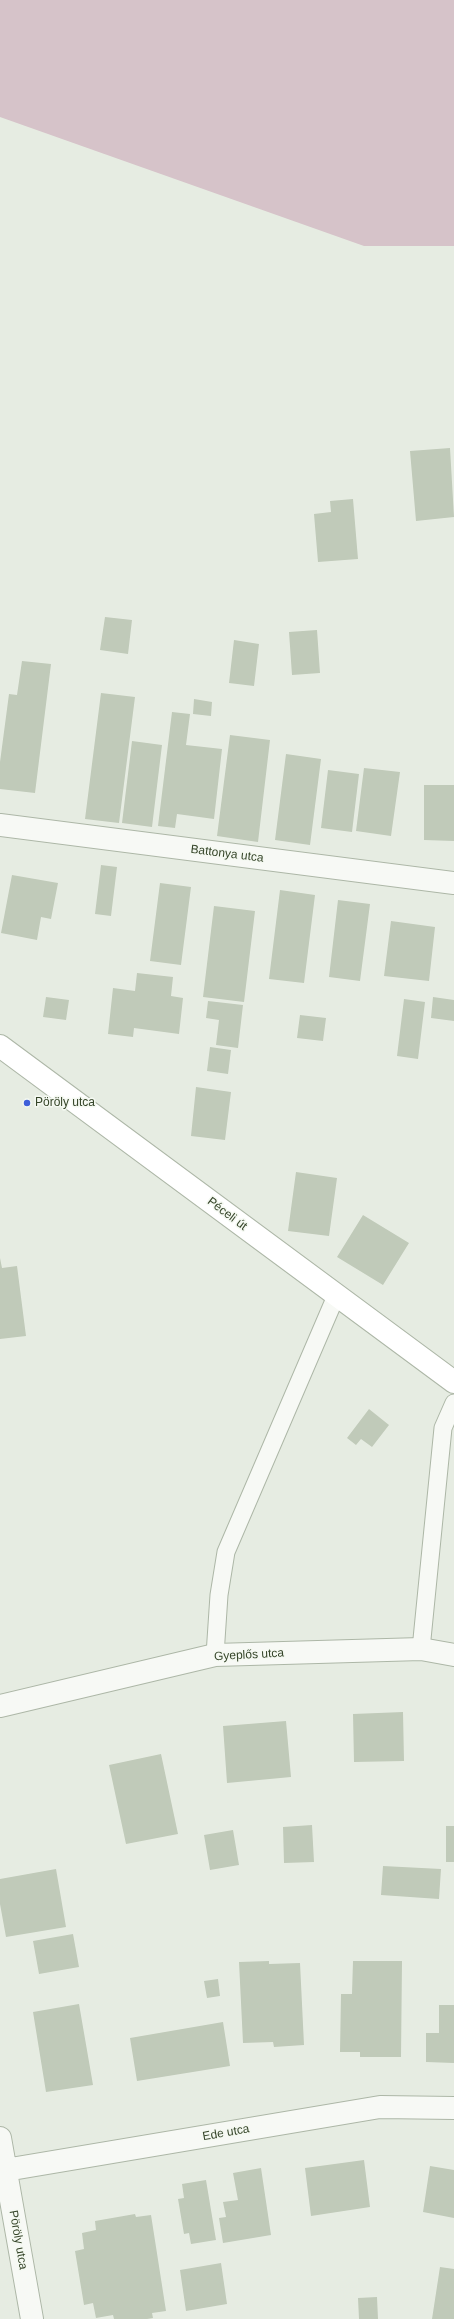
<!DOCTYPE html>
<meta charset="utf-8">
<style>
body{margin:0}
canvas{display:block;background:#e6ece2}
</style>
<canvas width="454" height="2319"></canvas>
<script>
const c = document.querySelector('canvas').getContext('2d');
c.lineJoin = 'round';
function paint(path, color) {
  c.fillStyle = color;
  c.fill(path, 'evenodd');
}
function strokePath(path, color, width, dash) {
  c.strokeStyle = color;
  c.lineWidth = width;
  c.lineCap = dash ? 'butt' : 'round';
  c.setLineDash(dash || []);
  c.stroke(path);
}
function label(font, color, halo, rows, align = 'center') {
  c.font = font + ' Helvetica,sans-serif';
  c.lineWidth = 3;
  c.setLineDash([]);
  c.textBaseline = 'middle';
  c.strokeStyle = halo;
  c.fillStyle = color;
  for (const [text, x, y, turn = 0] of rows) {
    c.save();
    c.translate(x, y);
    c.rotate((+turn || 0) * Math.PI / 180);
    c.textAlign = isNaN(turn) ? turn : align;
    if (halo) c.strokeText(text, 0, 0);
    c.fillText(text, 0, 0);
    c.restore();
  }
}
const green = new Path2D(`
 M0,0H454V246H364L0,117Z`);
const building = new Path2D(`
 M450,448L454,517L416,521L410,451Z
 M353,499L358,559L318,562L314,514L331,512L330,501Z
 M105,617L132,620L128,654L100,650Z
 M317,630L320,673L292,675L289,632Z
 M234,640L259,644L254,686L229,683Z
 M22,661L51,664L35,793L0,789V762L9,694L17,695Z
 M101,693L135,697L119,823L85,819Z
 M194,699L212,702L211,716L193,714Z
 M172,712L190,714L186,745L222,749L214,819L177,814L175,828L158,826Z
 M230,735L270,740L258,842L217,836Z
 M132,741L162,745L152,827L122,823Z
 M286,754L321,759L310,845L275,840Z
 M364,768L400,772L391,836L356,831Z
 M328,770L359,774L352,832L321,828Z
 M424,785H454V841L424,840Z
 M101,865L117,867L111,916L95,914Z
 M12,875L58,883L51,919L41,917L37,940L1,933Z
 M160,883L191,887L181,965L150,961Z
 M280,890L315,895L304,983L269,979Z
 M338,900L370,904L360,981L329,977Z
 M214,906L255,911L244,1002L203,997Z
 M391,921L435,927L429,981L384,976Z
 M137,973L173,977L171,996L183,998L179,1034L134,1028L133,1037L108,1034L113,988L135,991Z
 M46,997L69,1000L66,1020L43,1017Z
 M433,997L454,1000V1021L431,1018Z
 M404,999L425,1002L418,1059L397,1056Z
 M208,1001L243,1005L238,1048L216,1045L219,1020L206,1018Z
 M300,1015L326,1018L323,1041L297,1038Z
 M210,1047L231,1050L228,1074L207,1071Z
 M196,1087L231,1092L225,1140L191,1136Z
 M296,1172L337,1178L329,1236L288,1231Z
 M363,1215L409,1243L383,1285L337,1257Z
 M0,1258L2,1268L17,1266L26,1336L0,1339Z
 M369,1409L389,1425L372,1447L361,1439L356,1445L347,1438Z
 M403,1712L404,1761L354,1762L353,1714Z
 M286,1721L291,1777L227,1783L223,1726Z
 M161,1754L178,1834L126,1844L109,1765Z
 M312,1825L314,1862L284,1863L283,1827Z
 M446,1826H454V1862H446Z
 M233,1830L239,1865L210,1870L204,1835Z
 M383,1866L441,1869L439,1899L381,1895Z
 M56,1869L66,1927L6,1937L0,1904V1879Z
 M73,1934L79,1967L39,1974L33,1941Z
 M269,1961V1964L300,1963L304,2045L274,2047L273,2042L243,2043L239,1962Z
 M353,1961H402L401,2057H360V2052H340L341,1994H352Z
 M218,1979L220,1996L207,1998L204,1981Z
 M79,2004L93,2085L46,2092L33,2012Z
 M439,2005H454V2063L426,2062V2033H439Z
 M223,2022L230,2066L137,2081L130,2038Z
 M364,2160L370,2207L311,2216L305,2168Z
 M430,2166L454,2170V2218L423,2212Z
 M261,2168L271,2235L223,2243L219,2218L226,2217L223,2202L238,2200L233,2173Z
 M206,2180L216,2240L191,2244L189,2233L184,2234L178,2199L184,2198L182,2184Z
 M135,2214L136,2217L151,2215L166,2311L152,2313L153,2318L147,2319H114L113,2315L96,2318L93,2303L84,2305L75,2251L84,2249L82,2233L96,2230L95,2221Z
 M221,2263L227,2304L186,2311L180,2270Z
 M440,2267L454,2269V2319H432Z
 M377,2297L378,2319H359L358,2298Z`);
const lane = new Path2D(`
 M421,1649L443,1428L454,1403
 M215,1655L219,1595L226,1552L336,1296`);
const street = new Path2D(`
 M0,825L454,883
 M0,1706L215,1655L421,1649L454,1655
 M0,2138L32,2319
 M0,2171L380,2107L454,2108`);
const secondary = new Path2D(`
 M0,1046L454,1382`);
const markers = [
 [27,1103,4,"#3e5fd9"]
];
const streetNames = [
 ["Battonya utca",227,854,7],
 ["Péceli út",227,1214,37],
 ["Gyeplős utca",249,1655,-3],
 ["Ede utca",226,2133,-10],
 ["Pöröly utca",18,2240,80]
];
const poiNames = [
 ["Pöröly utca",35,1103]
];
paint(green, '#d6c3c9');
paint(building, '#c0cab9');
strokePath(lane, '#adb7a7', 19);
strokePath(street, '#adb7a7', 24);
strokePath(secondary, '#adb7a7', 24);
strokePath(lane, '#f7f9f5', 17);
strokePath(street, '#f7f9f5', 22);
strokePath(secondary, '#fff', 22);
for (const [x, y, r, color] of markers) {
  const dot = new Path2D();
  dot.arc(x, y, r, 0, 2 * Math.PI);
  c.fillStyle = color;
  c.fill(dot);
  strokePath(dot, '#f5f9f2', 1.5);
}
label('12px', '#354529', '#f5f9f2', streetNames);
label('12px', '#354529', '#f5f9f2', poiNames, 'left');
</script>
